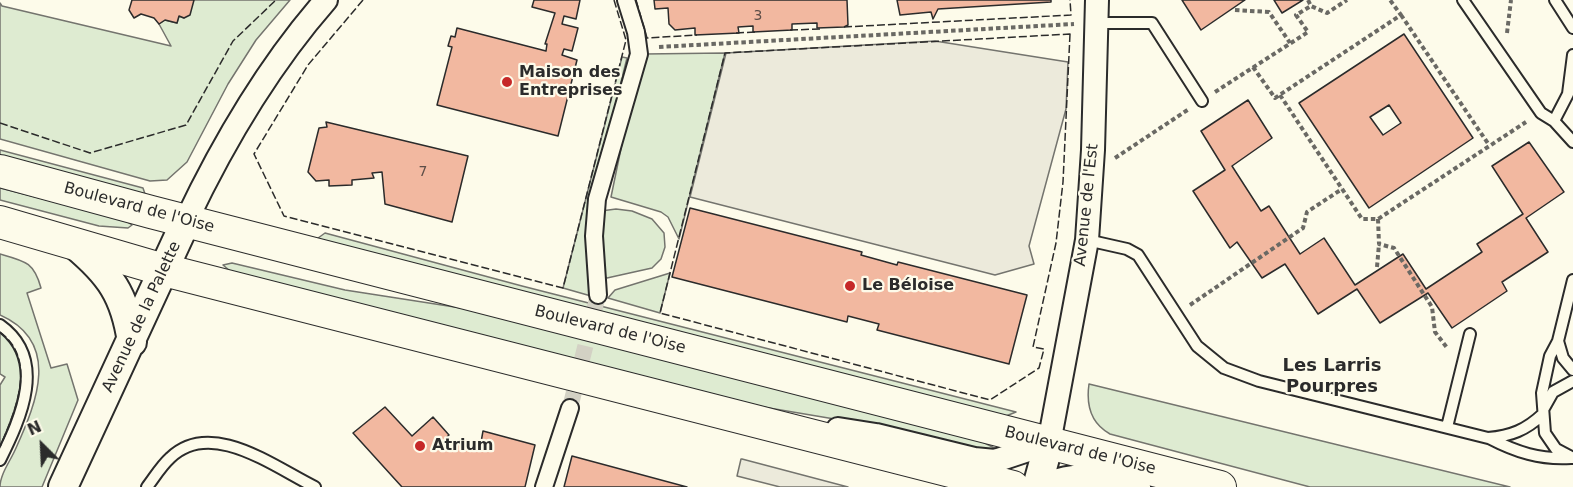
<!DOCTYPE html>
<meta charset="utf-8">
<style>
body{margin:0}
#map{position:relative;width:1573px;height:487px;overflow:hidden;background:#fdfbea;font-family:"DejaVu Sans",sans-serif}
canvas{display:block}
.north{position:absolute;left:12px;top:415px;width:60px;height:60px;-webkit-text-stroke:4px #fdfbea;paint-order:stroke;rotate:336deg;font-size:16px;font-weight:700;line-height:24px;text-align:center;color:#2b2b2b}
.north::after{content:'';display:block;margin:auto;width:21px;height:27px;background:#2b2b2b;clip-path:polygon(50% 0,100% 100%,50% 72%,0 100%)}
</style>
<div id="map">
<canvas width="1573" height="487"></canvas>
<div class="north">N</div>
</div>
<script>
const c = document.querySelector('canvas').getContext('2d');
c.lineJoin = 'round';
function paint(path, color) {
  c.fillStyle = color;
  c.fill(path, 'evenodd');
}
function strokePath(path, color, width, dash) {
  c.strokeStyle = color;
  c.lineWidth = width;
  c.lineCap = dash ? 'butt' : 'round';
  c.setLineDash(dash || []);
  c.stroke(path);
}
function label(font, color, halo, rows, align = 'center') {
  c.font = font + ' "DejaVu Sans",sans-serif';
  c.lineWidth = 4.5;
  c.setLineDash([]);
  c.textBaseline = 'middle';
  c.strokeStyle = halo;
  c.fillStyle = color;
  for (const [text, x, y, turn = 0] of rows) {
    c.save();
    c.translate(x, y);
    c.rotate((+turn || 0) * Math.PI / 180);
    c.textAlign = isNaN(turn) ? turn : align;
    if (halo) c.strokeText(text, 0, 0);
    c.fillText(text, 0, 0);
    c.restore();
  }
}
const green = new Path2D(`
 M194,0H290L256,40L228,84L187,162L167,180L150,181L0,139V3L2,6L171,46L159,24L165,20L177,23L179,16L184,18Z
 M725,53L679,239L668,217L661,212L611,197L625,129L644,54Z
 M622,57L627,58L587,219L591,296L563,288Z
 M0,150L143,188L146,197L0,160Z
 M0,188L123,219L132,225L128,228L99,226L0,200Z
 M616,209L632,211L652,219L664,233L665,247L661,259L652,268L607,278L603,275L601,211Z
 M325,233L522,286L1016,412L1006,416L314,241Z
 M0,254C25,261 34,262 41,288L27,293L51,368L67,364L78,400L42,487H0C0,474 11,460 16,448C37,402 61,342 0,315Z
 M232,263L345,290L474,310L981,441L998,450L995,453L882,427L763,407L230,271L223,265Z
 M670,273L660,313L608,298L615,290Z
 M0,332C39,361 14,412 0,447V385L5,377L0,374Z
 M1089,384L1510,487H1310L1110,434C1090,423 1086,405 1089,384Z`);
const parking = new Path2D(`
 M935,41L1068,62L1066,109L1029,246L1034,264L995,275L690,197L726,53Z
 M741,459H742L848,487H780L737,476Z`);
const building = new Path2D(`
 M132,0H194L190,15L184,18L179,16L177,23L165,20L159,24L154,18L141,14L134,18L129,10Z
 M534,0H580L576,19L564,16L562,24L578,28L572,51L564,49L562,55L577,60L558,136L437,105L452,47L448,46L451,36L455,37L457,28L546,51L547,44H545L555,13L532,7Z
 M654,0H847L848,25L844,27L817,28V23L792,24V30L753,32V26L738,27L739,33L695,35V28L675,30L669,24L668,8L655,9Z
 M897,0H1051V2L938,9L933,19L931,12L900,15Z
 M1182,0H1245L1201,30Z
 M1274,0H1303L1282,13Z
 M1404,34L1473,138L1369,208L1299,103ZM1389,105L1401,123L1383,135L1370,117Z
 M1248,100L1272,138L1232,166L1261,211L1269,206L1300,254L1324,238L1355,285L1403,254L1426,289L1482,252L1477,244L1523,214L1492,166L1529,142L1564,192L1526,218L1548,252L1502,282L1507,291L1452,328L1428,293L1380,323L1357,289L1318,314L1285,264L1262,278L1237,242L1230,248L1193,191L1225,170L1201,131Z
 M326,122L468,156L452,222L385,204L382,172L372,173L374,178L352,180V185L329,186V180L316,181L308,172L319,128L327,127Z
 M690,208L862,252L861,255L897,265L898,262L1027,295L1009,364L877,330L879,324L848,316L847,322L672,277Z
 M385,407L412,436L433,417L449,435L445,439L480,448L483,431L535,445L525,487H402L353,433Z
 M572,456L687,487H564Z`);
const pedestrianTunnel = new Path2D(`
 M570,408L598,295`);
const path = new Path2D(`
 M1308,0L1311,6L1327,13L1347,0
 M1235,10L1269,12L1290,43
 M1401,15L1489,145
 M1507,33L1511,0
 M659,47L1074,24
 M1253,67L1275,98L1401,15L1390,0
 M1215,92L1308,32L1296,15L1311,6
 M1280,95L1362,219H1378L1526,122
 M1115,158L1189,109
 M1378,219L1379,244L1394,248L1432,307L1435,332L1448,349
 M1377,267L1379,244
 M1190,305L1303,228L1307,212L1342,189`);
const service = new Path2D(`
 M1463,0L1541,113L1554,121L1573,142
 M1555,0L1573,28
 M1098,23H1152L1202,101
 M1554,121L1568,94L1573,55
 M1087,240L1127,249L1138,255L1197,346L1224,368L1259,381L1488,438C1511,436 1526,430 1543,414
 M1573,280L1558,341L1550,356L1542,393L1545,433L1556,449L1573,458
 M0,325C48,359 21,418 0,460
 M1558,341L1563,358L1573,370
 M1544,408L1553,392L1573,381
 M1447,427L1470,334
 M1489,438C1516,452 1540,460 1571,458
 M147,487C154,478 161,466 170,458C211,418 274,467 315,487`);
const pedestrian = new Path2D(`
 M598,295L594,236L597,199L639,54L636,32L626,0
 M544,487L570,408`);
const minor = new Path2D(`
 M186,221C223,143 269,65 326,0
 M838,429L876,435L974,459L995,461L1049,443L1087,240L1093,150L1097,0`);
const tertiary = new Path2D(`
 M74,244C110,274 125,295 132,342
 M63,487L186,221
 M1037,487L1049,443
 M1048,487C1077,474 1107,480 1136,487`);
const secondary = new Path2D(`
 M0,171L151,212L1220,487
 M0,222L164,270L1013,487`);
const fence = new Path2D(`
 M363,0L308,65L254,154L284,216L563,288L626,40L614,0
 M636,0L647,38L697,35
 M844,27L1071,15L1070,0
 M790,30L820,29
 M736,33L757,32
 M1070,34L1063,182L1056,243L1033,347L1044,349L1039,368L990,400L660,313L725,53Z
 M0,123L90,153L186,125L233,41L276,0
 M0,332C38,360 15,412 0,447`);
const markers = [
 [507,82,6,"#c62828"],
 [850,286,6,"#c62828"],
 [420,446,6,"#c62828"]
];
const numberNames = [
 ["3",758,16],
 ["7",423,172]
];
const poiNames = [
 ["Maison des",519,73],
 ["Entreprises",519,91],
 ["Le Béloise",862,286],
 ["Atrium",432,446]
];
const streetNames = [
 ["Avenue de l'Est",1087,205,-84],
 ["Boulevard de l'Oise",139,208,15],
 ["Avenue de la Palette",142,317,-65],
 ["Boulevard de l'Oise",610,330,14],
 ["Boulevard de l'Oise",1080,451,14]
];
const neighbourhoodNames = [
 ["Les Larris",1332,366],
 ["Pourpres",1332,387]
];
paint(green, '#deebd1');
strokePath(green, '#74746e', 1.5);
paint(parking, '#eceadb');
strokePath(parking, '#74746e', 1.5);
paint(building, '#f2b8a0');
strokePath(building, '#2b2b2b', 1.5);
strokePath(pedestrianTunnel, '#d3d1c4', 16, [16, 8]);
strokePath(service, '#2b2b2b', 14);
strokePath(pedestrian, '#2b2b2b', 20);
strokePath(minor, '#2b2b2b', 26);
strokePath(tertiary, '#2b2b2b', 32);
strokePath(secondary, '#2b2b2b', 34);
strokePath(path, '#6a6964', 4, [4.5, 3]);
strokePath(service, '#fdfbea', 10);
strokePath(pedestrian, '#fdfbea', 16);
strokePath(minor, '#fdfbea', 22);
strokePath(tertiary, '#fdfbea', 28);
strokePath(secondary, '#fdfbea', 32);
strokePath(fence, '#2b2b2b', 1.5, [8, 3]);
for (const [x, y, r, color] of markers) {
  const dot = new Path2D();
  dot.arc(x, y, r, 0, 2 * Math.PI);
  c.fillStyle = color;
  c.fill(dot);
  strokePath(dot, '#fdfbea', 2);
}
label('14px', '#5d4e48', null, numberNames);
label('bold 16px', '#2b2b2b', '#fdfbea', poiNames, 'left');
label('16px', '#2b2b2b', '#fdfbea', streetNames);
label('bold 18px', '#2b2b2b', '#fdfbea', neighbourhoodNames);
</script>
